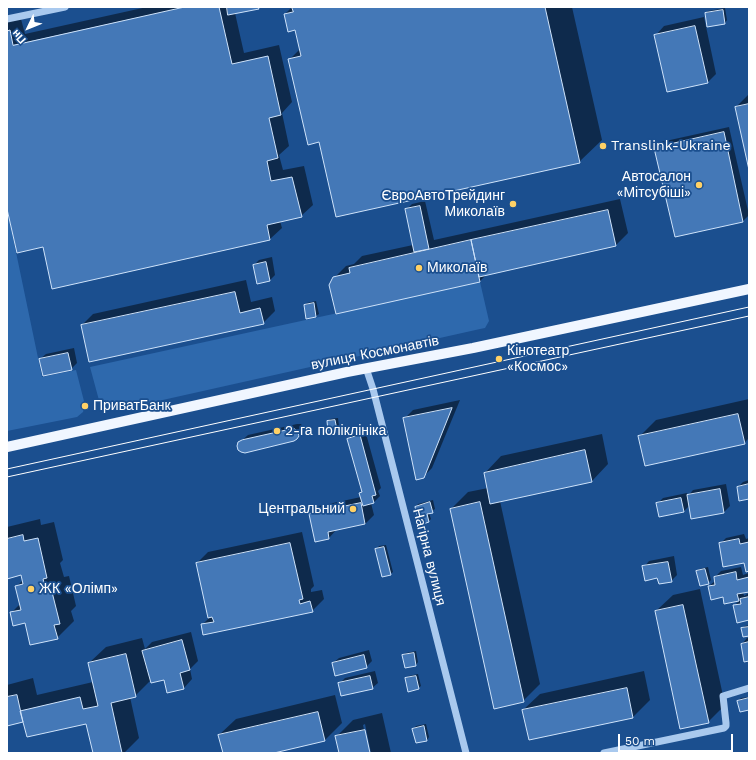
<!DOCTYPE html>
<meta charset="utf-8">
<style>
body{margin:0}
#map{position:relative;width:756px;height:760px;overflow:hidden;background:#1b4f8f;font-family:"Work Sans",sans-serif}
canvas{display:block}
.frame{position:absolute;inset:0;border:8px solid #fff;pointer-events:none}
.north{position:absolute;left:8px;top:8px;width:40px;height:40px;-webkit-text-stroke:3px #1b4f8f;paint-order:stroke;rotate:227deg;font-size:11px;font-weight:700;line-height:16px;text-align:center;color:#fff}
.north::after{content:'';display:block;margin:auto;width:14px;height:18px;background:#fff;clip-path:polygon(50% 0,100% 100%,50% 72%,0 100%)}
.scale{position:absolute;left:618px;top:734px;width:115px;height:18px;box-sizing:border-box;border:2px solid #fff;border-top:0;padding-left:5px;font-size:12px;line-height:14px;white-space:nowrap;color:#fff;-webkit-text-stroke:3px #1b4f8f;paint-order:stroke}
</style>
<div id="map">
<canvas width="756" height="760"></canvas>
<div class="frame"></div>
<div class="north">Пн</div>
<div class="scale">50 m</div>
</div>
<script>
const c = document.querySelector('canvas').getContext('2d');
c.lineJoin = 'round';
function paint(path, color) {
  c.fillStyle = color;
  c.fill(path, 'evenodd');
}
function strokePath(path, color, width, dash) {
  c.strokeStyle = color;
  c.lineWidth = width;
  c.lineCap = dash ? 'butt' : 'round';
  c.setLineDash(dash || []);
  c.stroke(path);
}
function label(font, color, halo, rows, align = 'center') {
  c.font = font + ' "Work Sans",sans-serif';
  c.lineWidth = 3.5;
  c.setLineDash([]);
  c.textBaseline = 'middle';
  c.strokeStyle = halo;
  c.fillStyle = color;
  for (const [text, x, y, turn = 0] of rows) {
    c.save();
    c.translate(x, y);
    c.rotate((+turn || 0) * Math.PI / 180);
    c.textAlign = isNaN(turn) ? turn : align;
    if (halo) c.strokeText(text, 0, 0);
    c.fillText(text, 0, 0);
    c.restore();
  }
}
const green = new Path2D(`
 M7,209L42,377L76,370L85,405L83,412L77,417L7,431Z
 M480,282L489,321L485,328L480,329L118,410C110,411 106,410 100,404L90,367Z`);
const shadow = new Path2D(`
 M147,7H259L235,13L244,53L279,45L292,102L282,113L289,146L279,155L283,170L304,166L313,205L301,216L280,221L282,228L270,239L43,246L7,205V22L21,19L25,34Z
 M292,7H572L602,140L579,162L320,141L289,60L301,48L296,29L285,14Z
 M725,8L727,20L725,23L706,13L708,11Z
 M704,17L716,74L708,82L656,35L664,26Z
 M748,95H749V165L736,107Z
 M729,127L749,215L743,221L675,236L656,148L661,142Z
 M620,199L628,233L616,245L487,274L480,281L334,278L346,266L354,264L362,256L413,245L406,210L412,204L425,201L434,240Z
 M272,257L275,275L270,280L254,265L259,260Z
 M246,280L251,302L272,297L275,311L263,323L82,325L93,314Z
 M316,301L319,314L316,316L307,318L305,305L307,303Z
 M74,348L77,363L71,369L40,359L46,354Z
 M749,399V438L744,443L639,437L656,420Z
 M460,400L432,468L423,477L404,419L413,410Z
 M338,418L339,426L337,429L328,422L330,419Z
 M297,424H301L304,429L297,438L239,443L248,435Z
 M365,430L381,488L378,491L380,496L374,502L371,503L374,515L365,524L337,529L329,538L310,514L319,506L361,497L360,493L363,491L348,439L354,434Z
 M602,434L608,464L592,481L500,501L540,684L523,701L451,509L468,492L488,488L485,473L501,456Z
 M749,480V498L738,487L743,482Z
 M726,484L730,506L724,512L689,506L684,511L660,516L658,503L663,498L687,493L688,496L693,490Z
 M433,500L435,509L429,513L431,519L429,521L416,507L418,504Z
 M40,519L41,525L54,522L63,560L60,563L64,577L69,576L76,606L71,611L74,621L57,638L11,613L21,603L17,586L23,580L22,574L7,578V527Z
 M302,532L314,586L311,589V592L322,590L324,599L312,611L202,625L209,618L197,563L208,552Z
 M744,534L746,539L749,538V570L745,561L720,544L726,538Z
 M386,545L393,572L390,574L377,549L379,546Z
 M674,556L677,575L671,581L658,577L644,567L649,561Z
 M708,567L711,580L708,583L697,571L700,569Z
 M741,567L743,575L749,573V591L743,592L744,596L749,593V619L734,606L740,600L725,603L723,596L709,586L715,581V577L721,571Z
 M700,589L725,705L708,722L656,611L673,595Z
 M749,625V635L742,628L745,626Z
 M191,632L198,661L190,669L192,679L184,688L164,679L151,680L135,696L130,697L139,738L124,753H94L87,722L24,721L7,725V685L33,678L37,695L93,682L89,663L106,647L142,638L145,649L152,642Z
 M747,638H749V660L742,644Z
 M369,650L372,661L366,667L333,663L339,658Z
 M416,651L418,662L416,665L406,667L403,655L406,653Z
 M375,671L378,683L372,688L339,684L345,678Z
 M644,671L650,700L633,717L530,739L523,710L540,694Z
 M418,674L421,686L418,688L406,679L409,676Z
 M335,695L342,723L325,740L269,753H224L219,735L236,719Z
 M749,697V709L738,701L741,698Z
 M382,713L391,753H371L365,724L363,725L369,753H340L336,737L353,720Z
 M426,724L429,737L427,740L417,742L413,729L416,726Z`);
const building = new Path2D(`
 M185,7H219L232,64L268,56L281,115L269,118L278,158L267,161L271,181L292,177L302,217L267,225L270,240L52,289L43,247L17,253L7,209V31L10,30L13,45Z
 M227,7H258L259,9L228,15Z
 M292,7H545L580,163L336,217L319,142L308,145L288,59L301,56L295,30L288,32L284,14L293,12Z
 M723,10L725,24L707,27L705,13Z
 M695,26L708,83L667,92L654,35Z
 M749,104V170L735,107Z
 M724,132L743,222L675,237L654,148Z
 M420,206L429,249L414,252L405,209Z
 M608,210L616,246L479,277L471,240Z
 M471,240L480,282L336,314L329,285L333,277L350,273L349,268Z
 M266,262L270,281L257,284L253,265Z
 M235,292L240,313L260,308L264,324L89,362L81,325Z
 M314,303L316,317L306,319L304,305Z
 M68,353L72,370L43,376L39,359Z
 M452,408L424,478L416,480L403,418Z
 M738,414L745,444L645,466L638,436Z
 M335,420L337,430L328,431L327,421Z
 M291,429H295L298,432L299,436L297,439L294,441L245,453L241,452L238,450L237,446L238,442L242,440Z
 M360,435L376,495L372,496L374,503L363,506L359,493L362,492L347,439Z
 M585,450L592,482L490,504L484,473Z
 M749,484V499L739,501L737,487Z
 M720,489L724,513L691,519L687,495Z
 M681,498L684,512L659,517L656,503Z
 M430,502L433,513L427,514L429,522L420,525L415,507Z
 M480,502L524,702L494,709L450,509Z
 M361,503L365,524L328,532L329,539L315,542L309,514Z
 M23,535L24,541L38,538L47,578L43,579L47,593L52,592L60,624L54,625L58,639L30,645L25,623L13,626L10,612L21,610L15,586L23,584L21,575L7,579V539Z
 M739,539L740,544L749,542V571L746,572L744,563L723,567L719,543Z
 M290,543L303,599L299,600L300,604L310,601L313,612L203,635L201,624L214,622L212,617L208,618L196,563Z
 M384,547L391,575L382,577L375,549Z
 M668,562L672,582L659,584L657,578L645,581L642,566Z
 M705,569L709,584L700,586L696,571Z
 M736,572L737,580L749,577V592L737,594L739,601L724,604L723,597L711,600L708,586L715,585L714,577Z
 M749,597V620L737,623L733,605L741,604L740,599Z
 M683,605L709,723L680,729L655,611Z
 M749,627V636L743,637L741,628Z
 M182,640L190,670L180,673L184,689L167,693L164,680L151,683L142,651Z
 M749,642V661L744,662L741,644Z
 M414,653L416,666L405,668L402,655Z
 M126,654L136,697L111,703L122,753H93L86,724L27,737L20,711L80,697L83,709L98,706L88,663Z
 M364,655L367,668L335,676L332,663Z
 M370,676L373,689L341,696L338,683Z
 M416,676L419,689L408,692L405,678Z
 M627,688L633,718L529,740L522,710Z
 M17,695L23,722L7,726V697Z
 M749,698V710L740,712L737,701Z
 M318,712L325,741L274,753H223L218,735Z
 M424,726L427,741L416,743L412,729Z
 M365,730L370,753H339L335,736Z`);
const minor = new Path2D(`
 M7,19L65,7
 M366,368L373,389L466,753
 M604,753L724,728L726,726V723L723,696L749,688`);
const major = new Path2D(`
 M7,447L347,372L473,348L749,289`);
const tram = new Path2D(`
 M7,469L749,307
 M7,477L749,316`);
const markers = [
 [603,146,4,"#ffd166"],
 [699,185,4,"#ffd166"],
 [513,204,4,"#ffd166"],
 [419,268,4,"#ffd166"],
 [499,359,4,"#ffd166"],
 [85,406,4,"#ffd166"],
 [277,431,4,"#ffd166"],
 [353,509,4,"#ffd166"],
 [31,589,4,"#ffd166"]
];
const poiNames = [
 ["Translink-Ukraine",611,146],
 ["Автосалон",691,177,"right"],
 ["«Мітсубіші»",691,193,"right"],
 ["ЄвроАвтоТрейдинг",505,196,"right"],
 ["Миколаїв",505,212,"right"],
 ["Миколаїв",427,268],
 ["Кінотеатр",507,351],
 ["«Космос»",507,367],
 ["ПриватБанк",93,406],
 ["2-га поліклініка",285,431],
 ["Центральний",345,509,"right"],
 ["ЖК «Олімп»",39,589]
];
const streetNames = [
 ["вулиця Космонавтів",375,353,-11],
 ["Нагірна вулиця",429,557,76]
];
paint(green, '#2e69ad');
paint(shadow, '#0007');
paint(building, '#4478b7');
strokePath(building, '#cfe3fa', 1);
strokePath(minor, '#a9c9ee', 7);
strokePath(major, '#f0f6ff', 10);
strokePath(tram, '#fff', 1);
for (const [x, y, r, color] of markers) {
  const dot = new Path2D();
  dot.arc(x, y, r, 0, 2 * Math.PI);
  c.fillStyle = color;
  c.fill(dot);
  strokePath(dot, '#1b4f8f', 1.5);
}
label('14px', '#fff', '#1b4f8f', poiNames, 'left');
label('14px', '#fff', '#1b4f8f', streetNames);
</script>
